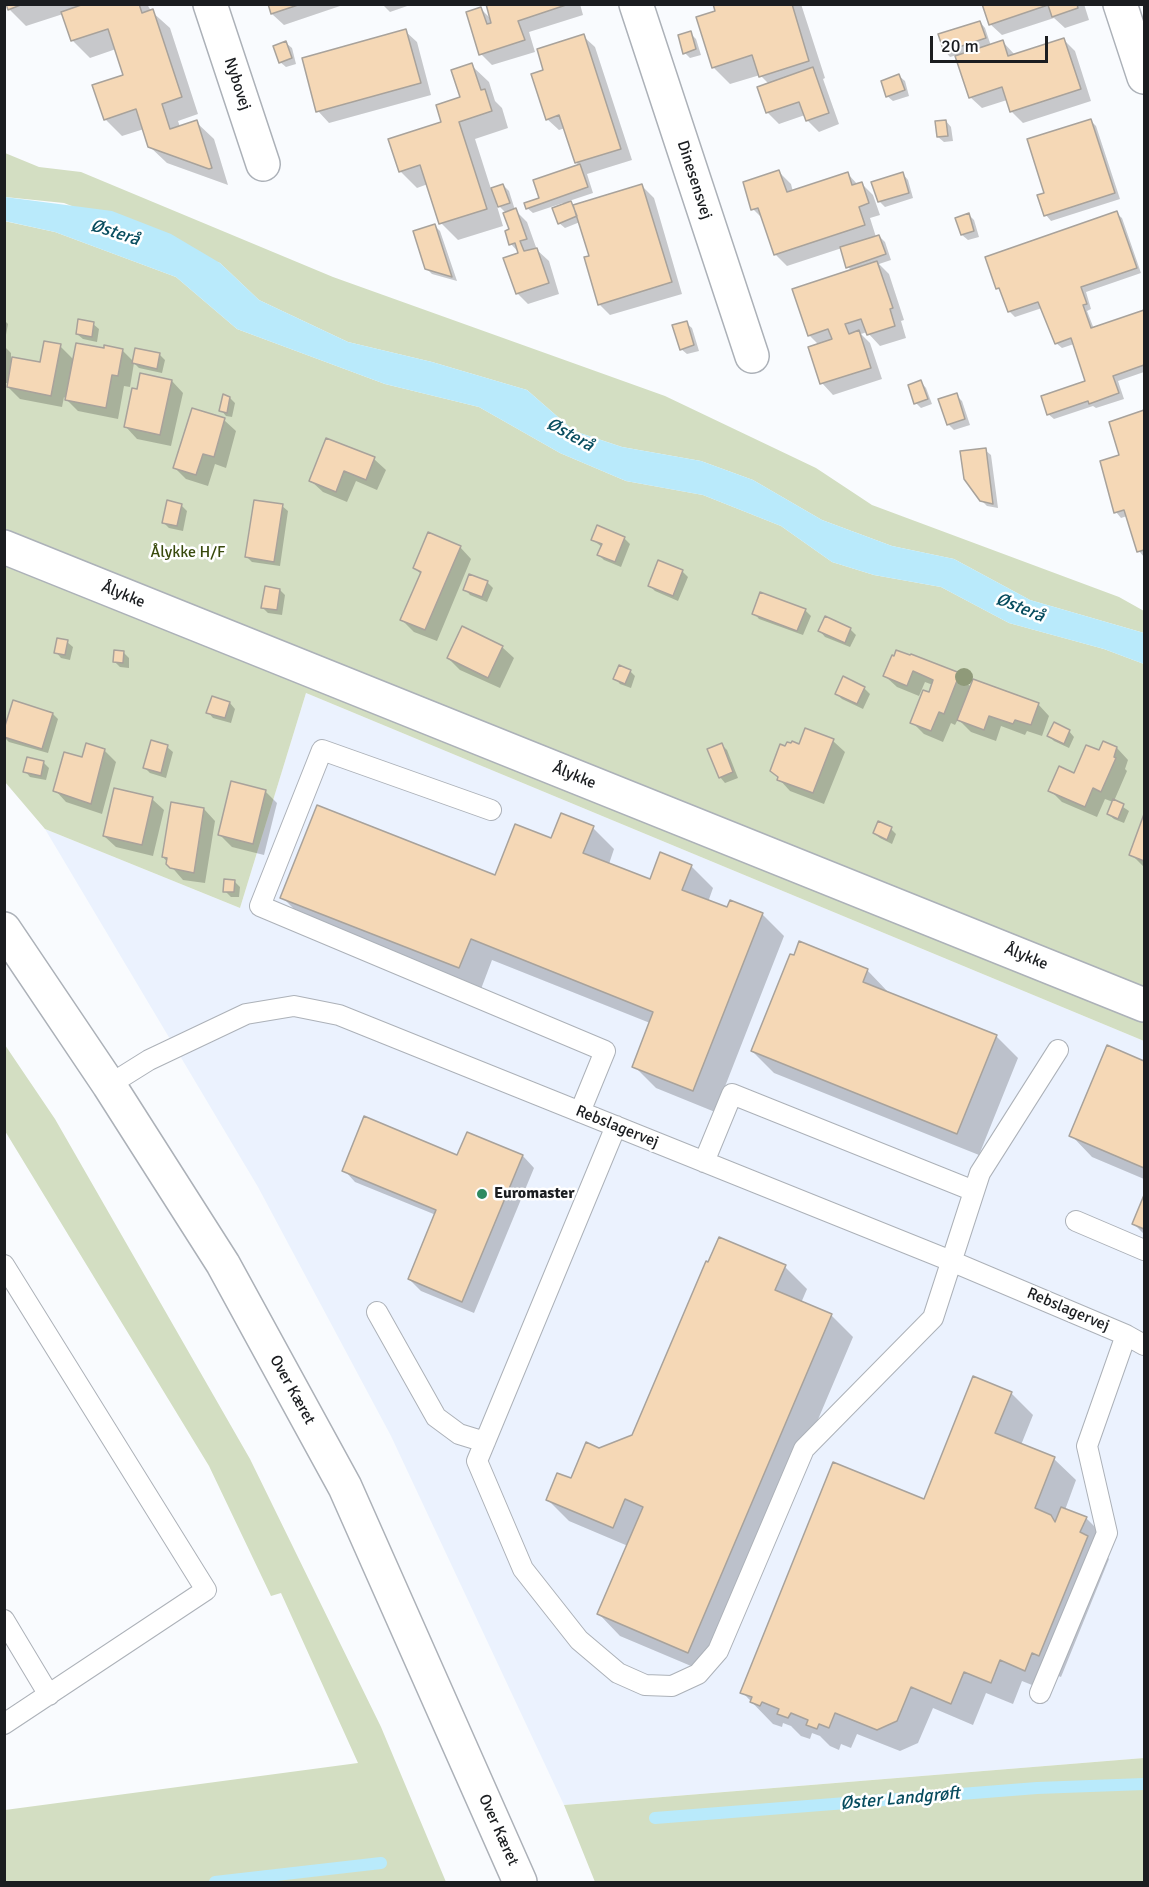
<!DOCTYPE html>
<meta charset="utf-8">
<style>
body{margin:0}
#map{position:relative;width:1149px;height:1887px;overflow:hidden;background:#f9fbfe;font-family:Signika,sans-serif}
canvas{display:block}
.frame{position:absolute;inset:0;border:6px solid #1b1d20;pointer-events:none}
.scale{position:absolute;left:930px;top:36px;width:118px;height:27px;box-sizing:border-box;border:3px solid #1b1d20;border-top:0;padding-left:8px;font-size:18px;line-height:21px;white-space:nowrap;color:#1b1d20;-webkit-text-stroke:4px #fff;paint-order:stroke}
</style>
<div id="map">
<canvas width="1149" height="1887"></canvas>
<div class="frame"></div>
<div class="scale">20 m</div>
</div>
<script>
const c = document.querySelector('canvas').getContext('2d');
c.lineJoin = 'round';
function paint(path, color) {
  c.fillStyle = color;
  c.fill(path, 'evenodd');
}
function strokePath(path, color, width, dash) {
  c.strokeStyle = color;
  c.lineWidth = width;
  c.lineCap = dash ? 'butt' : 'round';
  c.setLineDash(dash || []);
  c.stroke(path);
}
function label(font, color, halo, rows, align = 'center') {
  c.font = font + ' Signika,sans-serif';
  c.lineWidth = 5;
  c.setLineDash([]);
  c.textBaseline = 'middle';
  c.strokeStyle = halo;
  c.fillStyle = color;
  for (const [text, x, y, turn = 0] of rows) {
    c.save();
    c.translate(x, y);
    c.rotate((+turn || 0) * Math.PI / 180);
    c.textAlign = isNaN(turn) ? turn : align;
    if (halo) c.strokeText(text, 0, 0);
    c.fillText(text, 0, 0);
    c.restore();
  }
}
const built = new Path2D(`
 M306,693L1144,1041V1758L564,1805L391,1436L258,1187L45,829L240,908Z`);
const green = new Path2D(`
 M5,153L39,167L81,172L333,277L665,396L816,468L872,505L1119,597L1144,611V633L1030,600L954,559L892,546L822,520L753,480L701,461L622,447L574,431L527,390L432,362L348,342L259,300L220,263L64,203L5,197Z
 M4,221L55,232L176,277L237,329L385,384L479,407L560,453L626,481L703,495L781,526L832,562L874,575L941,587L1009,623L1104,649L1144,664V1041L306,693L240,908L45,829L5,782Z
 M5,1045L55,1119L250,1459L381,1727L446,1882H5V1810L358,1763L281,1593L271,1596L209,1466L5,1131Z
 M1144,1758V1882H595L564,1805Z`);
const water = new Path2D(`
 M5,197L112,211L171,234L220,263L259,300L348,342L432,362L527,390L574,431L622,447L701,461L753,480L822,520L892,546L954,559L1030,600L1144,633V664L1104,649L1009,623L941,587L874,575L832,562L781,526L703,495L626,481L560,453L479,407L385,384L237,329L176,277L55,232L5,221Z`);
const shadow = new Path2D(`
 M8,4H147L151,11L170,28L198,114L178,121L180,127L196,122L214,139L228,185L167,163L149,146L144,129L122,136L105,119L125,76L116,49L90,58L73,41L63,14L26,26L9,9Z
 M269,4H346L284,25L272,14Z
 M382,4H413L390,12Z
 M487,4H580L583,15L529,32L535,52L492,65L481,54V9L492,20Z
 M715,4H801L825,78L823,79L839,124L819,132L807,120L805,115L779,124L767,112L769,84L760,75L730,84L713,67L717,12Z
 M984,4H1084L1089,20L1065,28L1054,18L1002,35L990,24Z
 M980,22L985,28L991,46L1003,42L1015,55L1063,39L1075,51L1091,101L1023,123L1011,111L1007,100L982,108L970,97L957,55L950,57L945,51Z
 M405,31L417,42L431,95L329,123L318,111Z
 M690,33L696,39L701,55L690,58L685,53Z
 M583,36L595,47L632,160L587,174L593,193L569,201L574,206L642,186L654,198L682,294L610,315L599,304L591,257L580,222L565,228L559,223L563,203L533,213L527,208L541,199L579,166L576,162L565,128L559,130L547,119L545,71Z
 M286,43L292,48L296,64L286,67L280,62Z
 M471,65L489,82L495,101L502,108L508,128L475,139L491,189L503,185L509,191L515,210L527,222L537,250L549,261L559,294L528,304L517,293L520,254L511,244L510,230L506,213L496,203L503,226L458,240L441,223L428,184L417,188L400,171L443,123L462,98Z
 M899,76L905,81L909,96L893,101L887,96Z
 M1090,120L1096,126L1120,199L1051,221L1046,215V194Z
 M946,121L951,127L953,141L944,142L938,137Z
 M779,172L791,184L793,192L848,174L858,185L862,184L873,195L880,215L870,218L876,237L879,236L885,242L891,260L879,264L889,274L904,320L901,321L906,338L880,346L867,332L861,334L870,343L882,379L833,395L822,383L819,345L809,335L852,271L848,267L842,248L787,266L775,254L764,220L753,209Z
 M903,174L908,180L913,198L885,207L879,201Z
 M1116,213L1122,218L1141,273L1086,292L1091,309L1087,311L1094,329L1144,312V372L1118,381L1124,399L1096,408L1093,406L1054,419L1048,414L1087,382L1074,344L1062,348L1056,343L1042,308L1015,317L1009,311L1003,294L998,288L987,258Z
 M969,215L974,220L979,237L968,240L962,235Z
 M435,226L440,231L457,281L432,274L426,268Z
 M4,320L8,324L5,340H4Z
 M686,323L692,328L699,351L687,354L681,349Z
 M93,324L99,329L97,342L83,339L77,334Z
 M4,346L11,353V358L41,363L60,346L74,360L105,350H122L134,362L159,354L165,360L162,373L139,368L134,363L130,387L124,386L118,419L78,411L64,397L62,407L20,399L8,387L9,383H4Z
 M172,381L183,393L171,446L137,439L126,427L138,391Z
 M921,382L926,388L932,404L921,408L916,403Z
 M956,395L962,401L970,425L954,430L948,424Z
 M230,398L235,403L232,417L226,416L221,410Z
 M1144,412V557L1139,551L1127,516L1121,518L1116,512L1121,456L1111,422Z
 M224,420L236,431L226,468L215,464L208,486L186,479L175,468Z
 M985,450L991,455L998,508L987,506L981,500Z
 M374,459L386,470L377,490L356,481L347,502L323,492L311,481Z
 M181,505L187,511L183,531L169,528L163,522Z
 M282,506L288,511L280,566L252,562L247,557Z
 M624,538L630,544L621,567L604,560L599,555L602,547L593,540Z
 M460,547L471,559L437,641L414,632L402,620L421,574L415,568Z
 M682,571L688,577L678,601L655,591L650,586Z
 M487,582L493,588L487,602L470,595L465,589Z
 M280,590L285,595L282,615L268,613L262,607Z
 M805,610L811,616L803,635L759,619L754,613Z
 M850,629L856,635L850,647L825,637L820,631Z
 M67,642L73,647L70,660L61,658L56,652Z
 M502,647L514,658L500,688L460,670L448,658Z
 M124,653L129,658V668L120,667L115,662Z
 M912,655L959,675L971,687L1038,704L1049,716L1042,736L1027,731L1025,735L1001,726L996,741L971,732L958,719L955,725L951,723L943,742L924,734L912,722L933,685L925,682L919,696L897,687L885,676Z
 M630,671L635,676L631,688L620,684L615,678Z
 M864,688L870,694L863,709L842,699L837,694Z
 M230,703L235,709L231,723L213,718L208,712Z
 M53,714L58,719L48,753L9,742L4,737Z
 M1069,731L1074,737L1069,748L1054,741L1049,736Z
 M833,741L845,752L824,804L790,791L779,779L786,748Z
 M1104,743L1117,748L1128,760L1125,769L1127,771L1114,801L1129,811L1124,823L1114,819L1108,814L1113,802L1105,799L1097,817L1062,802L1050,790L1075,775L1100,752Z
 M722,745L727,750L738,778L725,783L720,777Z
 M167,747L173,752L166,778L150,773L145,768Z
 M104,750L116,762L102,814L66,802L55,790L83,759Z
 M43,762L49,768L46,780L30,777L25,771Z
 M265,791L277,803L264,855L232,847L220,835Z
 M152,799L164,810L153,856L116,847L104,836Z
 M204,809L215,821L205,883L183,880L163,857Z
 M1144,819V867L1131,854Z
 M593,828L614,849L609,864L651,881L691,866L713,888L708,902L728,909L762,914L784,936L715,1112L656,1088L634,1066L650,1023L492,960L481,989L304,919L282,897L496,877L552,840Z
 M891,829L896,834L892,844L880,838L874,833Z
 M234,881L240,887L239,897H231L225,891Z
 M867,970L889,993L996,1036L1018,1058L979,1155L774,1073L752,1051Z
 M1108,1047L1144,1062V1179L1092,1157L1071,1135Z
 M468,1134L523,1156L534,1168L474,1313L421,1291L409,1279L436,1215L355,1182L344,1170L458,1157Z
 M1144,1199V1234L1134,1224Z
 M719,1239L785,1267L807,1289L801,1303L831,1315L853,1337L710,1674L620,1636L599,1614L628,1546L569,1521L548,1500L572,1480L599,1449L633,1436Z
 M1011,1393L1033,1415L1021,1445L1054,1459L1076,1480L1065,1510L1086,1518L1108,1540L1103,1552L1109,1559L1061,1677L1054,1674L1047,1691L1022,1681L1013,1704L986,1693L973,1725L933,1708L918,1743L900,1751L857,1734L851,1748L841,1744L839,1750L830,1746L820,1736L812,1733L810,1739L801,1736L791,1726L783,1723L782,1727L773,1724L742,1692L925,1501Z`);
const stream = new Path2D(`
 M655,1818L1037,1788L1144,1784
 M215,1882L381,1863`);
const building = new Path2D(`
 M6,4H23L8,10Z
 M84,4H139L142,13L153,9L182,97L162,104L170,129L197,120L212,168L209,169L148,147L136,109L104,120L92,85L123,75L108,29L71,41L61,12Z
 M268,4H301L271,14Z
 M486,4H569L518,21L525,40L479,55L466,12L481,7L487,24L491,23Z
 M713,4H792L809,61L759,77L752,55L712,68L696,17L715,11Z
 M982,4H1077L1078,8L1052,17L1048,5L989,25Z
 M980,21L986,38L944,52L938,34Z
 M406,29L421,83L316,112L302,58Z
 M691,31L696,49L683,54L678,35Z
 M584,34L621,149L575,163L559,115L546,120L531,74L543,70L537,49Z
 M1064,38L1081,89L1010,112L1002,87L969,98L955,56L1003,40L1008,56Z
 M286,41L292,58L279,63L273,46Z
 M472,63L481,90L485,89L492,111L459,122L487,209L439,224L420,165L399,172L388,139L441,122L436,105L460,97L451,70Z
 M813,67L829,113L806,121L799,102L766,113L757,87Z
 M899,74L905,90L886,97L881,81Z
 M1091,119L1115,193L1044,216L1037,195L1044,193L1027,139Z
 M946,120L948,136L937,137L935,121Z
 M580,164L588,187L526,209L524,203L539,198L533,180Z
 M779,170L787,192L848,172L852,185L862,182L869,203L859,207L865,225L774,255L758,208L751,210L743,182Z
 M903,172L909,193L878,202L871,182Z
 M503,184L510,203L498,207L491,188Z
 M642,184L672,282L598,305L584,257L589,256L573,205Z
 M571,201L577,216L558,224L552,208Z
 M516,208L527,239L520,241L524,251L537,248L549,283L516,294L503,258L518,253L515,243L509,245L505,231L509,229L503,213Z
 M1117,211L1137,268L1081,287L1087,304L1083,305L1091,328L1144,310V365L1113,376L1119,393L1089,404L1088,401L1047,415L1041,396L1085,381L1071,338L1055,344L1038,302L1008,312L999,288L996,289L985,257Z
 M969,213L974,231L961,235L955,218Z
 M435,224L452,277L425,269L413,231Z
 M879,235L886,254L846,268L840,247Z
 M877,261L893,308L890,309L895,326L867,335L861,319L845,324L849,334L859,330L871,368L820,384L808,347L832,339L828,329L808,336L792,289Z
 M78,319L94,322L92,337L76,334Z
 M687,321L694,345L680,350L672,325Z
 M44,341L61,344L51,396L7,387L12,357L40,362Z
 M76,343L104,348V345L123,349L118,376L112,375L106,408L65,400Z
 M135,348L160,353L157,369L132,363Z
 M140,373L172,380L160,435L124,427L132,388L137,389Z
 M921,380L928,399L914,404L908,385Z
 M957,393L965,419L947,425L938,399Z
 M223,394L230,397L227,413L219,411Z
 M192,408L225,418L214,457L203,454L196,475L173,468Z
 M1144,410V550L1137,552L1124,510L1114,513L1100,461L1119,455L1109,422Z
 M326,438L375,457L366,480L344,471L336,492L309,481Z
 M986,448L993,504L980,501L964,479L960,451Z
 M167,500L182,504L177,526L162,523Z
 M254,500L283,504L274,562L245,557Z
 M597,525L625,537L615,562L597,555L602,544L591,540Z
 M428,532L461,546L425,630L400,620L421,572L413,568Z
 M658,560L683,570L673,596L648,586Z
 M469,574L488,581L482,597L463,590Z
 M265,586L280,589L277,610L261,608Z
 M760,592L806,609L797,631L752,614Z
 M825,616L851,628L845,643L818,631Z
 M462,626L503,646L488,678L447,658Z
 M57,638L68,640L65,655L54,653Z
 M114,650L124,651L123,663L113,662Z
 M896,650L910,655L911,654L960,673L944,714L939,712L931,731L910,723L923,690L929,692L933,680L913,671L907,686L883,676L892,655L894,656Z
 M619,665L631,670L625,684L613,679Z
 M843,676L865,687L857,704L835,694Z
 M973,679L1039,703L1031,725L1015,720L1013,724L989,716L984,730L957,720Z
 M212,696L230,702L225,718L206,713Z
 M13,700L53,713L42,749L4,737V729Z
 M1054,722L1070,730L1064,744L1047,736Z
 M805,728L834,739L813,793L777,780L778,777L770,771L780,744L785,746L787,742L791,743L792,741L799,744Z
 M151,740L168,745L161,773L143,768Z
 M1103,741L1117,747L1114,757L1116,758L1101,792L1093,788L1085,807L1048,791L1059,766L1074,773L1086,745L1099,750Z
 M86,743L105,749L91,804L53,791L64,752L82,757Z
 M722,743L733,772L719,778L707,749Z
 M27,757L44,761L41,776L23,772Z
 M231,781L266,790L253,844L218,835Z
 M114,788L153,797L142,845L103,836Z
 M1113,799L1124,804L1118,819L1107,814Z
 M171,802L204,808L194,873L170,868L166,864L167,858L162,857Z
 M317,805L495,875L515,824L551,838L561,813L594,826L583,853L650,879L660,852L692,865L682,890L727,907L730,900L763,913L693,1091L632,1067L653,1012L471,939L459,968L280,898Z
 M1144,814V861L1129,855Z
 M878,821L892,827L887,840L873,833Z
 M224,879L235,880L234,892H223Z
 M799,941L868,969L863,982L997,1035L957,1134L751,1051L790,954L794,955Z
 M1107,1045L1144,1061V1168L1069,1136Z
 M364,1116L457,1155L467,1132L523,1155L462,1302L408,1279L436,1210L342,1171Z
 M1144,1195V1229L1132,1224Z
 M719,1237L786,1265L775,1290L832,1314L688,1653L597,1614L643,1507L625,1499L613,1528L546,1500L557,1473L571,1478L586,1442L599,1448L632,1435L706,1261L708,1262Z
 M973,1376L1012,1392L995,1433L1055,1457L1035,1508L1051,1515L1055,1522L1061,1507L1087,1517L1080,1532L1088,1536L1039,1656L1032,1653L1025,1671L1000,1660L991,1683L964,1672L951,1704L911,1687L897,1721L877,1730L835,1713L829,1728L819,1724L817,1729L806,1725L808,1720L791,1713L788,1718L777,1714L779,1709L762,1702L760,1706L750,1702L752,1697L740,1693L833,1462L924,1499Z`);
const service = new Path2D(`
 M491,810L322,750L260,906L605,1051L580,1112
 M109,1085L149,1060L246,1014L294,1006L339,1015L951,1261L1126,1335L1144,1345
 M616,1126L477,1461L523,1569L579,1640L618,1673L645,1685L672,1686L698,1674L718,1651L804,1449L933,1318L980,1173L1058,1050
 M704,1162L732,1094L974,1191
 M1076,1221L1144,1250
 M4,1265L206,1590L4,1724
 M377,1312L436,1417L459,1434L485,1442
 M4,1620L49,1695
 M1040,1693L1107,1533L1087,1446L1126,1335`);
const minor = new Path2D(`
 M210,4L263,164
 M636,4L752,356
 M1120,4L1144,77
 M4,547L1144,1005`);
const secondary = new Path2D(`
 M4,929L109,1085L223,1264L345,1487L520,1882`);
const trees = [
 [964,677]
];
const markers = [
 [482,1194,6,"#2e8a61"]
];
const streetNames = [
 ["Nybovej",237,84,72],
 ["Dinesensvej",694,180,72],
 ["Ålykke",123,595,22],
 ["Ålykke",574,776,22],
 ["Ålykke",1026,957,22],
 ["Rebslagervej",617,1127,22],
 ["Rebslagervej",1068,1310,23],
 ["Over Kæret",292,1390,61],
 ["Over Kæret",498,1830,66]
];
const parkNames = [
 ["Ålykke H/F",188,553]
];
const poiNames = [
 ["Euromaster",494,1194]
];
const waterNames = [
 ["Østerå",115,233,18],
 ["Østerå",570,435,29],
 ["Østerå",1020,608,22],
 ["Øster Landgrøft",900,1799,-5]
];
paint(built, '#ebf2fe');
paint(green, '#d3dec2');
paint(water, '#b9eafb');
paint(shadow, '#0003');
strokePath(stream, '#b9eafb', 12);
paint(building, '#f5d8b6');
strokePath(building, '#a8a29b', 1.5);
strokePath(service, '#acb1b8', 22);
strokePath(minor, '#acb1b8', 36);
strokePath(secondary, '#acb1b8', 36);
strokePath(service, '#fff', 20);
strokePath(minor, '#fff', 33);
strokePath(secondary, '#fff', 33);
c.fillStyle = '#8f9a79';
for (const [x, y] of trees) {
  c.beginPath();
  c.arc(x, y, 9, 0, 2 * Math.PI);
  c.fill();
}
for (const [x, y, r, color] of markers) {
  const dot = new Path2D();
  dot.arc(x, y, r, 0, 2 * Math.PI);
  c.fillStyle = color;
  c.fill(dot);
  strokePath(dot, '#fff', 2);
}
label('16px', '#1b1d20', '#fff', streetNames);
label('16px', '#394a0d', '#fff', parkNames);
label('bold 16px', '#1b1d20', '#fff', poiNames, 'left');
label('italic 18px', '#074c5e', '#fff', waterNames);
</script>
